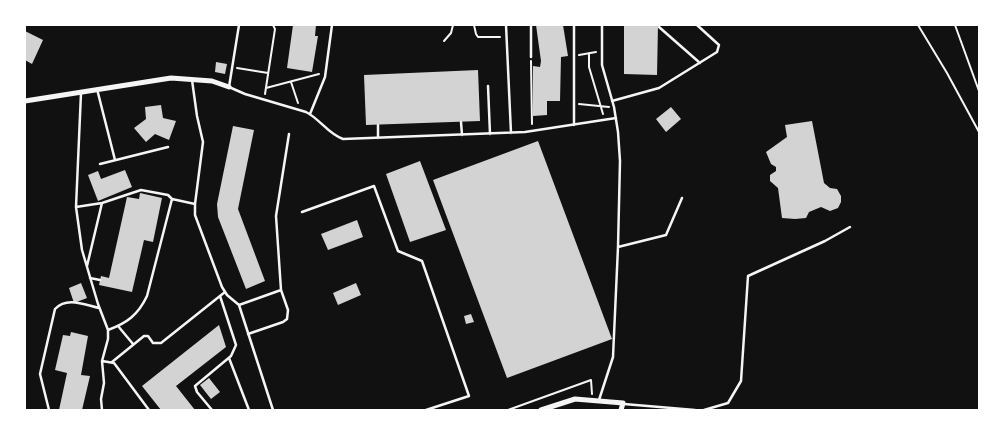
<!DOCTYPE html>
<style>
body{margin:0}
#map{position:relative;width:1004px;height:435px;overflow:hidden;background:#111;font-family:Helvetica,sans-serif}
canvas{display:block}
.frame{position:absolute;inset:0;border:26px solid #fff;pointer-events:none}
</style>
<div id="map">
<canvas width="1004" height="435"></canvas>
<div class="frame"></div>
</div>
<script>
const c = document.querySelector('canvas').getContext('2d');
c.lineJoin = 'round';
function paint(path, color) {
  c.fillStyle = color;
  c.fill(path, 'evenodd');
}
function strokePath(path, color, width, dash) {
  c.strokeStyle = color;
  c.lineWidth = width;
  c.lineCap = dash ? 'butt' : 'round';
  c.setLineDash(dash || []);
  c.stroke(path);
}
const building = new Path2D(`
 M293,25H316L315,36H318L312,72L287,68Z
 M536,25H563L568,56L561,57L560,101H547V115L533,116V66L540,67L541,61Z
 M624,25H658L657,75L624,74Z
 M25,31L43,40L32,64L25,60Z
 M216,62L227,64L225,74L215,72Z
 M478,70L480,121L366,125L364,75Z
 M161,105L163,118L176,121L169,140L155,134L146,142L134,128L146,119L145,107Z
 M671,107L681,119L666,132L656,119Z
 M812,121L824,183L830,188L837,189L841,196V202L838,208L830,211L821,207L809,212L806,218L795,219L782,218L778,188L770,181V175L776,171V167L771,164L766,152L787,137L785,125Z
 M233,126L254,130L238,209L265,281L246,289L218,217L217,204Z
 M538,141L612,339L507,378L433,180Z
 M420,161L446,230L410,242L386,174Z
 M125,170L132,187L98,201L88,175L98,171L101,179Z
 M140,193L162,198L153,242L144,240L132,292L99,285L101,276L109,278L127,197L139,199Z
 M357,220L363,237L328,250L321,234Z
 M81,283L87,298L74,303L69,288Z
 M356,283L361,295L338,305L333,293Z
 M471,314L474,322L466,324L464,316Z
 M219,325L226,347L176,386L195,410H161L142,386Z
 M71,332L88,336L81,375L90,376L82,410H59L67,373L55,370L63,335L70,336Z
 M209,378L220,392L211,399L200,385Z`);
const path = new Path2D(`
 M474,25L476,34L478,37H500
 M918,25L947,73L979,132
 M955,25L979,91
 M444,41L451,33L453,25
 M589,53V67L603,114
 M579,55L596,52
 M531,61L532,124
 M237,68L268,73
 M291,82L298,103
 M266,88L319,74
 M265,94L275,29L273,25
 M579,104L609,107
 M508,410L591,380L592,394`);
const service = new Path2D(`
 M239,25L229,87L245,94L306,112C320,119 328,134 343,139L525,132L616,118
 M506,25L511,133
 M574,25V125
 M602,25V65L614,107L618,132L620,161L618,247
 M659,27L700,63
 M531,57V25
 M192,80L197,116L203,142L195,204V215L222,287L227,295L239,305L273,410
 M488,86L490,134
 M97,89L115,160
 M81,93L76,207L82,250L98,304L108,330V339L102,361L104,383L101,399L102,410
 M612,101L659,88L717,52L719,45L697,25
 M310,114L325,77L332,25
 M461,122L462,135
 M378,125V138
 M100,164L168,147
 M172,199L195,204
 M76,207L102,203L141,190L168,195L172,199L147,296C138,315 127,323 108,330
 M302,212L374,186L398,251L422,261L469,396L426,410
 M87,266L102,203
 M90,278L100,280
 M239,305L281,290L276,216L289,134
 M118,326L133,344
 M248,334L283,322L287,319L288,310L281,290
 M229,358L249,410
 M102,361L114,363L149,410
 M112,362L144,336H148L153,343H161L225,292
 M599,400L613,357L618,247L666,235L682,198
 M624,404L695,410
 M49,410L40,374L55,309C67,296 85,305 99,308
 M212,410L197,392L195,386L231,356L236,345L220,296
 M704,410L728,403L741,381L748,276L825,241L850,227`);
const minor = new Path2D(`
 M25,101L171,78L212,81L229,87
 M541,410L575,399L623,403L621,410`);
paint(building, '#d3d3d3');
strokePath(path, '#f5f5f5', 2);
strokePath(service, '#f5f5f5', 2.5);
strokePath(minor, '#f5f5f5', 5);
</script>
